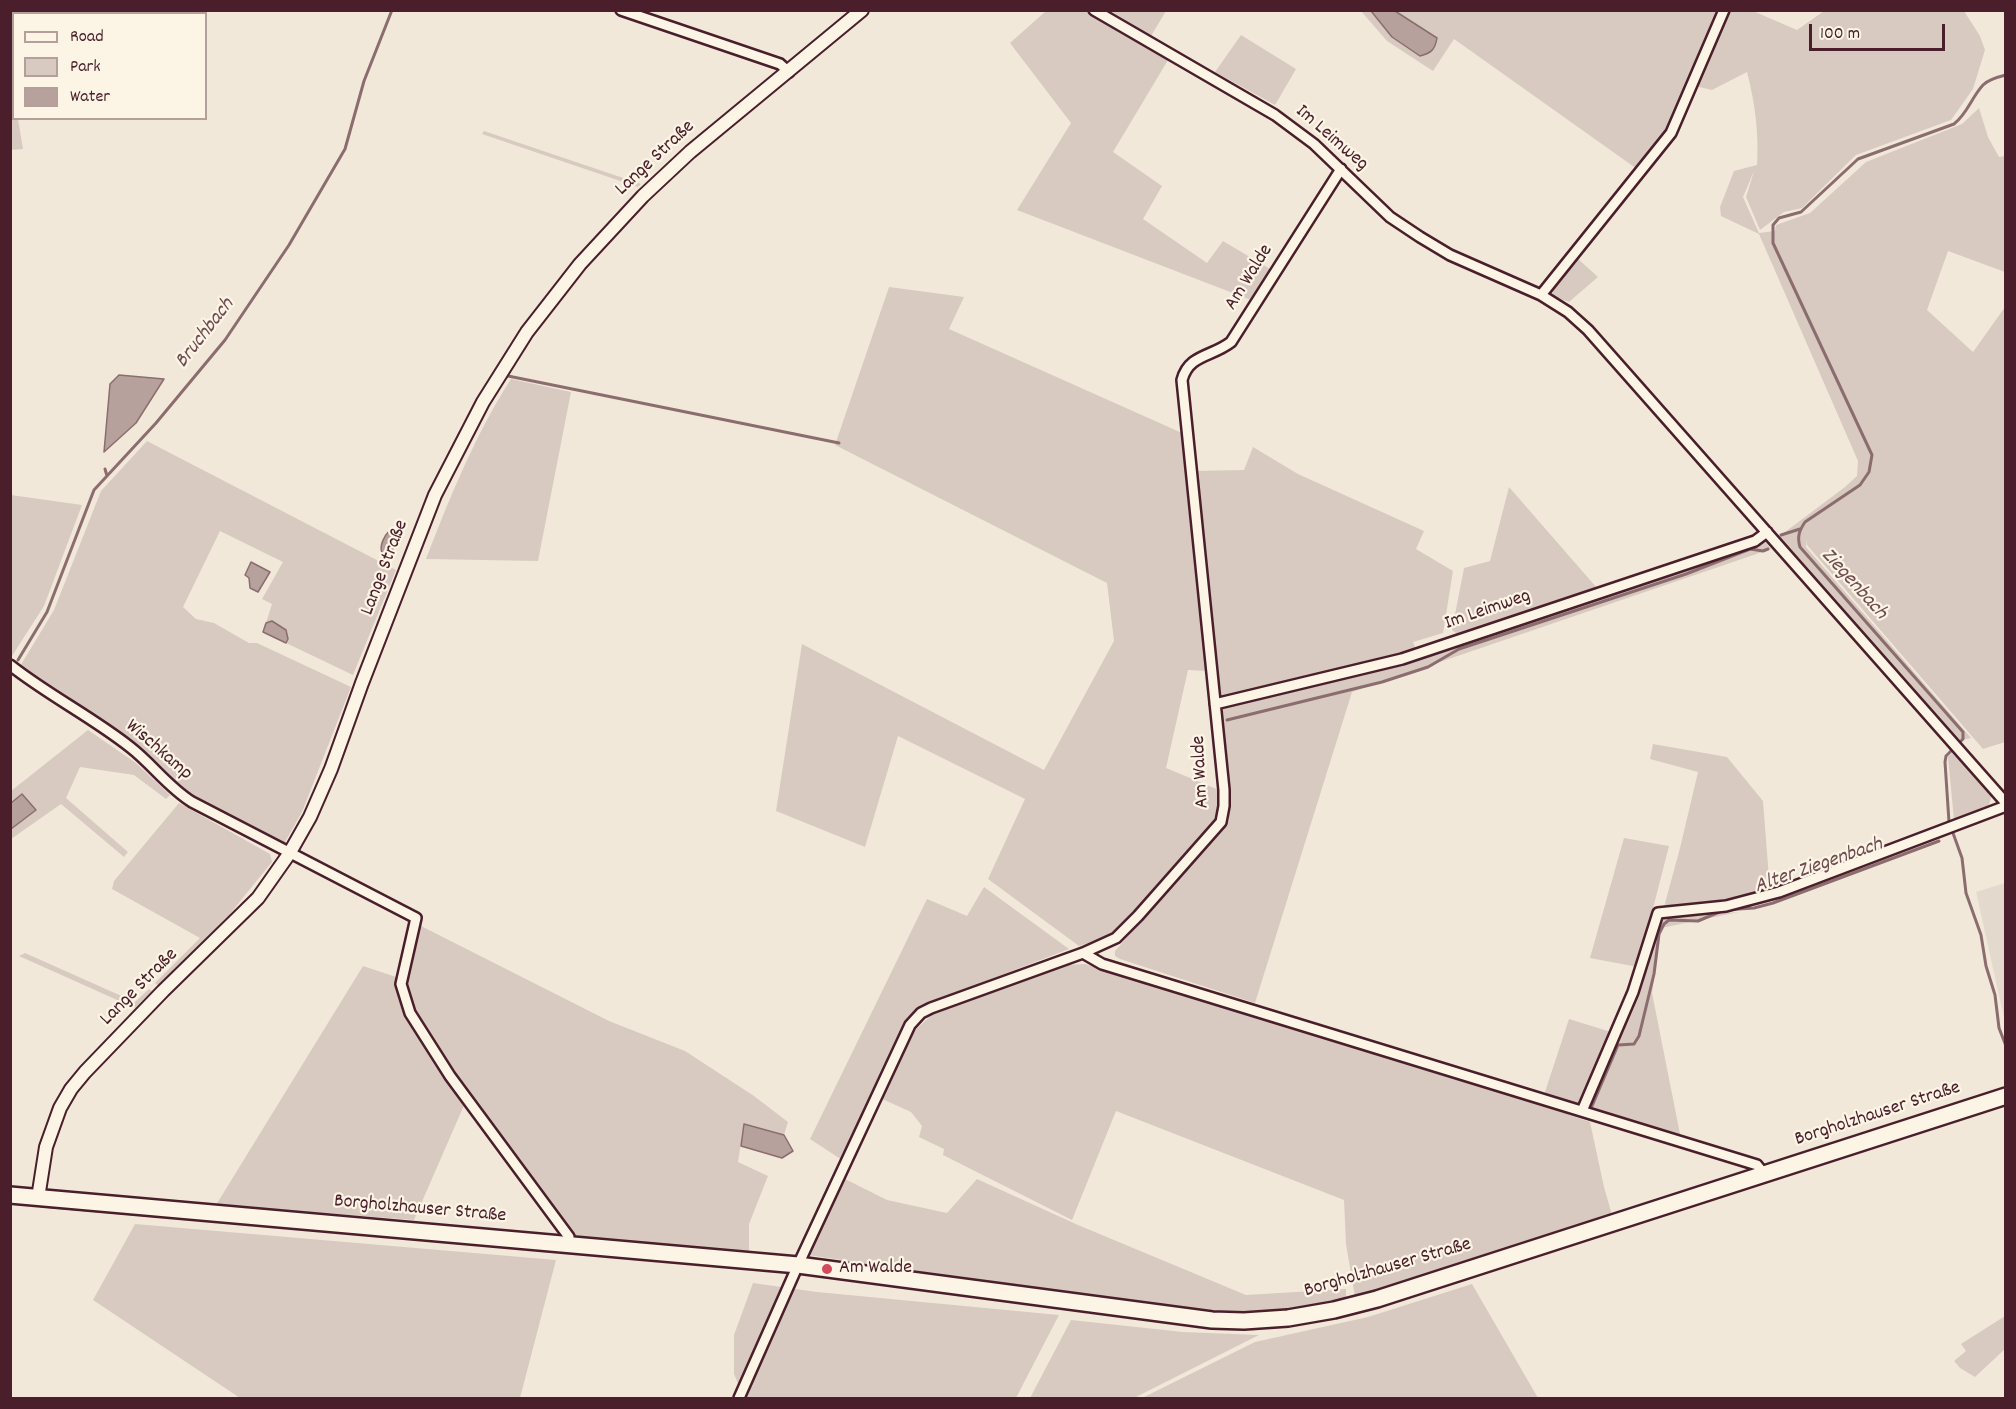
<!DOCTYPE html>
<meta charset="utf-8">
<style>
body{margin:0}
#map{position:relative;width:2016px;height:1409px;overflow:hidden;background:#f1e8da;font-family:Dekko,sans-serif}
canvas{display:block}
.frame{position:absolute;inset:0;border:12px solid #4a1f2b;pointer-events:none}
.legend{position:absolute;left:12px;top:12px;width:195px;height:108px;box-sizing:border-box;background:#fcf5e5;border:2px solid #b59f9b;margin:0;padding:8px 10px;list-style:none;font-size:18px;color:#4a1f2b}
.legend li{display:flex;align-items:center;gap:12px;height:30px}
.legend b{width:30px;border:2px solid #b59f9b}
.scale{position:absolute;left:1809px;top:24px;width:136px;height:27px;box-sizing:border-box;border:3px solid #4a1f2b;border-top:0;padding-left:8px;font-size:18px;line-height:21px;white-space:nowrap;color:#4a1f2b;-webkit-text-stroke:4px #fcf5e5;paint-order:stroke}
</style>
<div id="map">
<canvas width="2016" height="1409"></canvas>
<div class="frame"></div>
<ul class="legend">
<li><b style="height:8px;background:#fcf5e5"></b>Road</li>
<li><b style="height:16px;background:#d8cac0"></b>Park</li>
<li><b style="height:16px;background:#b6a19c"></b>Water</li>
</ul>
<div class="scale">100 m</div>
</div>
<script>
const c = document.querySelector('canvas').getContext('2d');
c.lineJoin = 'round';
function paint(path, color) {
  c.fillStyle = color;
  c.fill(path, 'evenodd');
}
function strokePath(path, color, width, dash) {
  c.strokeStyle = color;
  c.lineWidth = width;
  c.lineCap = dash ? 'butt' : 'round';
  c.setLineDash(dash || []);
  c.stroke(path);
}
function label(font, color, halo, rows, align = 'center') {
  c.font = font + ' Dekko,sans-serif';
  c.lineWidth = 4.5;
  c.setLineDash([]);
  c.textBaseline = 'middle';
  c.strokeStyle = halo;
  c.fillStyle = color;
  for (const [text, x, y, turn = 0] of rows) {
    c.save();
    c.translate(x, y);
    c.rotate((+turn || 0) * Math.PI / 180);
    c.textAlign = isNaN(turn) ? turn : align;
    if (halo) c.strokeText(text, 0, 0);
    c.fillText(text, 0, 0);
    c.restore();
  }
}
const built = new Path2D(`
 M2005,883L2006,1022H2005L1976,892Z`);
const green = new Path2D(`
 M1046,11H1087L1122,34L1168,60L1113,152L1162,186L1143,219L1207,263L1223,241L1270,269L1251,300L1017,210L1071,123L1010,43Z
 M1110,11H1166L1151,36Z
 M1361,11H1371L1392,37L1437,38L1395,11H1720L1676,114L1660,141L1637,169L1454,39L1433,71L1387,41Z
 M1729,11H1753L1797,30L1824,11H1964L1980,36L1985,50L1973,89L1951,120L1856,155L1802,208L1784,212L1760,230L1746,197L1754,171L1743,197L1759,233L1775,231L1776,225L1810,213L1866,162L1962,124L1979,108L1988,137L1999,157L2005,156V272L1948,251L1927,310L1973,352L2005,307V742L1983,749L1807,545V539L1806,547L1971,738L1957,741L1777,538L1845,487L1857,476L1858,461L1759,234L1721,216L1720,207L1734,171L1757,165C1759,133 1755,103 1747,72L1712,90L1695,86Z
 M1241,35L1296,69L1275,105L1215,72Z
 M10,77L13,95L14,118L18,119L23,149L11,150Z
 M484,131L641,184L638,187L482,134Z
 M1576,257L1598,277L1569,302L1552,296L1554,284Z
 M889,287L964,297L949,329L1182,433L1206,671L1188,670L1166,768L1219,790L1220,813L1212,828L1120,930L1107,937L1079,946L988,879L1025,799L898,736L865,847L776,811L802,644L1044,770L1114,641L1107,583L835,445Z
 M511,379L571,392L538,561L426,559C450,497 475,435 511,379Z
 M147,441L396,570L353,675L286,643L288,639L272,622L266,623L272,604L262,599L283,562L220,531L183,607L196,619L214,623L249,643H257L351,687L302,812L285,842L277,844L194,800L19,668L54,610L101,491Z
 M1253,447L1298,474L1424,531L1416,549L1453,571L1443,633L1413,642L1419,659L1765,541L1771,549L1352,692L1255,1003L1120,959L1115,956V951L1229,821L1222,719L1194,471L1244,470Z
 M1509,487L1597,588L1460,636L1452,630L1464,568L1490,561Z
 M11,495L82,505L44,606L12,656Z
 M88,730L136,763L170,795L166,799L134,775L80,767L66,798L128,852L124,857L61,804L11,839V829L36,810L22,794L11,803V791Z
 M1653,744L1727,757L1763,801L1770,891L1723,903L1664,907L1680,848L1698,772L1650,759Z
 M1952,753L1992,793L1989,805L1954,820L1948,757Z
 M179,803L270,854L272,862L229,915L158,985L155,983L200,938L112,889L114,881Z
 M1624,838L1669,846L1638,967L1590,958Z
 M984,887L1069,949L929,1003L917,1010L905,1023L842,1160L810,1139L927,899L967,916Z
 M1739,912L1661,928L1652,993L1681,1139L1593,1112L1587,1106L1639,987L1658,923L1664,918Z
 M419,925L609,1021L685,1051L754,1096L788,1122L784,1135L744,1124L738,1162L768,1176L749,1224V1253L576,1236L454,1071L414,1010L406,984Z
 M25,953L135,1002L149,989L152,991L135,1008L19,956Z
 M1085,964L1480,1084L1590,1122L1604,1187L1612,1215L1355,1297L1346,1244L1344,1200L1116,1111L1072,1220L943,1155L944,1149L919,1137L922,1126L911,1112L880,1098L912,1033L938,1009L1066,965Z
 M363,966L396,977C395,1014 442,1073 465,1103L414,1220L216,1205Z
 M1569,1019L1611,1032L1581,1104L1544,1095Z
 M843,1178L887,1200L947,1213L977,1179L1078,1225L1246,1295L1346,1289V1299L1279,1311L1225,1314L1073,1294L808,1255Z
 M135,1224L556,1260L520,1398H240L93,1300Z
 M753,1283L817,1292L1059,1315L1016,1398H744L734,1374V1335Z
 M1472,1284L1538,1398H1142L1255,1342L1368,1317Z
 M2005,1316V1349L1975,1377L1960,1368L1954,1361L1966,1351L1961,1344Z
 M1071,1320L1183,1332L1259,1335L1134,1398H1030Z`);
const water = new Path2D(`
 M1371,11H1395L1437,38C1435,50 1431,53 1420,56L1392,37Z
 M119,375L164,379L136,423L104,452L110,384Z
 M390,530L396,532C398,539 394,551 388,555L382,553C379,546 384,536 390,530Z
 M251,562L270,572L258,592L250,588L249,578L245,575Z
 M272,621L286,630L288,639L286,643L263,632L266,623Z
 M22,794L36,810L11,829V803Z
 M744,1124L784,1135L793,1151L782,1158L741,1146Z`);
const stream = new Path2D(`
 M2006,75C1998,77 1989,79 1983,85C1971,98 1968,113 1954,124L1858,159L1801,212L1779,218L1773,225V243L1872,455L1869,472L1860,485L1805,522C1799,531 1797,537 1800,547L1963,732V739L1946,756L1945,762L1949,822L1962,858L1966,893L1981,935L1986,966L1995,995L1999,1028L2006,1046
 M508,376L839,443
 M105,469L107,476
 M1781,535L1800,529
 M18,660L47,612L94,490L156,423L225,340L289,245L345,149L364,81L392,10
 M1227,720L1382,682L1428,667L1459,649L1686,574L1750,549L1763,551L1768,549
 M1592,1106L1618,1045L1634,1044L1639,1036L1654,974L1659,934L1664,924L1669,920L1698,921L1724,910L1754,908L1773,903L1939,841
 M41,1206L413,1238`);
const minor = new Path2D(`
 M621,10L780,64L789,72
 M1094,10L1275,115L1314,144L1390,217L1420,237L1450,255L1541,295L1568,312L1588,330L2006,803
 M1541,295L1671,133L1724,10
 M10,665C48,695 92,717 130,747C152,764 168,787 192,802L416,918L401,984L410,1013L450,1076L569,1237V1245
 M1215,704L1402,659L1755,541L1767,532
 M1083,953L1102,964L1757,1165L1764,1174
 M1582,1111L1633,992L1658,913L1726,906L1779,892L2006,806
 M739,1398L798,1265L910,1025L921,1013L931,1008L1083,953L1116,938L1138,916L1221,822L1224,806V790L1182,380C1189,354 1212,357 1231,342L1341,169`);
const tertiary = new Path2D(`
 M38,1198L46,1147L60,1108L71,1089L85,1072L163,991L258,898L289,854L310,817L331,769L362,683L435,495L483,402L527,332L580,264L643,196L690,152L862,10`);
const primary = new Path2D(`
 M10,1195L798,1265L1212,1320L1244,1321L1288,1318L1334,1310L1377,1299L2006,1096`);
const markers = [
 [827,1269,6,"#d1495b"]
];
const streetNames = [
 ["Im Leimweg",1331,139,41],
 ["Lange Straße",656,159,-43],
 ["Am Walde",1250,278,-58],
 ["Lange Straße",386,568,-69],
 ["Im Leimweg",1488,611,-19],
 ["Wischkamp",158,751,41],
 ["Am Walde",1202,772,-93],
 ["Lange Straße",140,988,-45],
 ["Borgholzhauser Straße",1878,1115,-18],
 ["Borgholzhauser Straße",420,1210,5],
 ["Borgholzhauser Straße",1388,1269,-16]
];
const poiNames = [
 ["Am Walde",839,1269]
];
const waterNames = [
 ["Bruchbach",206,334,-52],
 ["Ziegenbach",1853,585,48],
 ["Alter Ziegenbach",1819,867,-19]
];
paint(built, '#e4d9cd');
paint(green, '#d8cac0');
paint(water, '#b6a19c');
strokePath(water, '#8b6d6f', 1.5);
strokePath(stream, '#8b6d6f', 3);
strokePath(minor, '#4a1f2b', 14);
strokePath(tertiary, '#4a1f2b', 16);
strokePath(primary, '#4a1f2b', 20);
strokePath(minor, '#fcf5e5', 9);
strokePath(tertiary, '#fcf5e5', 12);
strokePath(primary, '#fcf5e5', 15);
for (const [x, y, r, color] of markers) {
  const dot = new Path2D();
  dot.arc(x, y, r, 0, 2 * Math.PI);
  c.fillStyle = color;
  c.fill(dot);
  strokePath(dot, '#fcf5e5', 2);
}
label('20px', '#4a1f2b', '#fcf5e5', streetNames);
label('20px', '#4a1f2b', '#fcf5e5', poiNames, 'left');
label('italic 21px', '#704c53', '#fcf5e5', waterNames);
</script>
